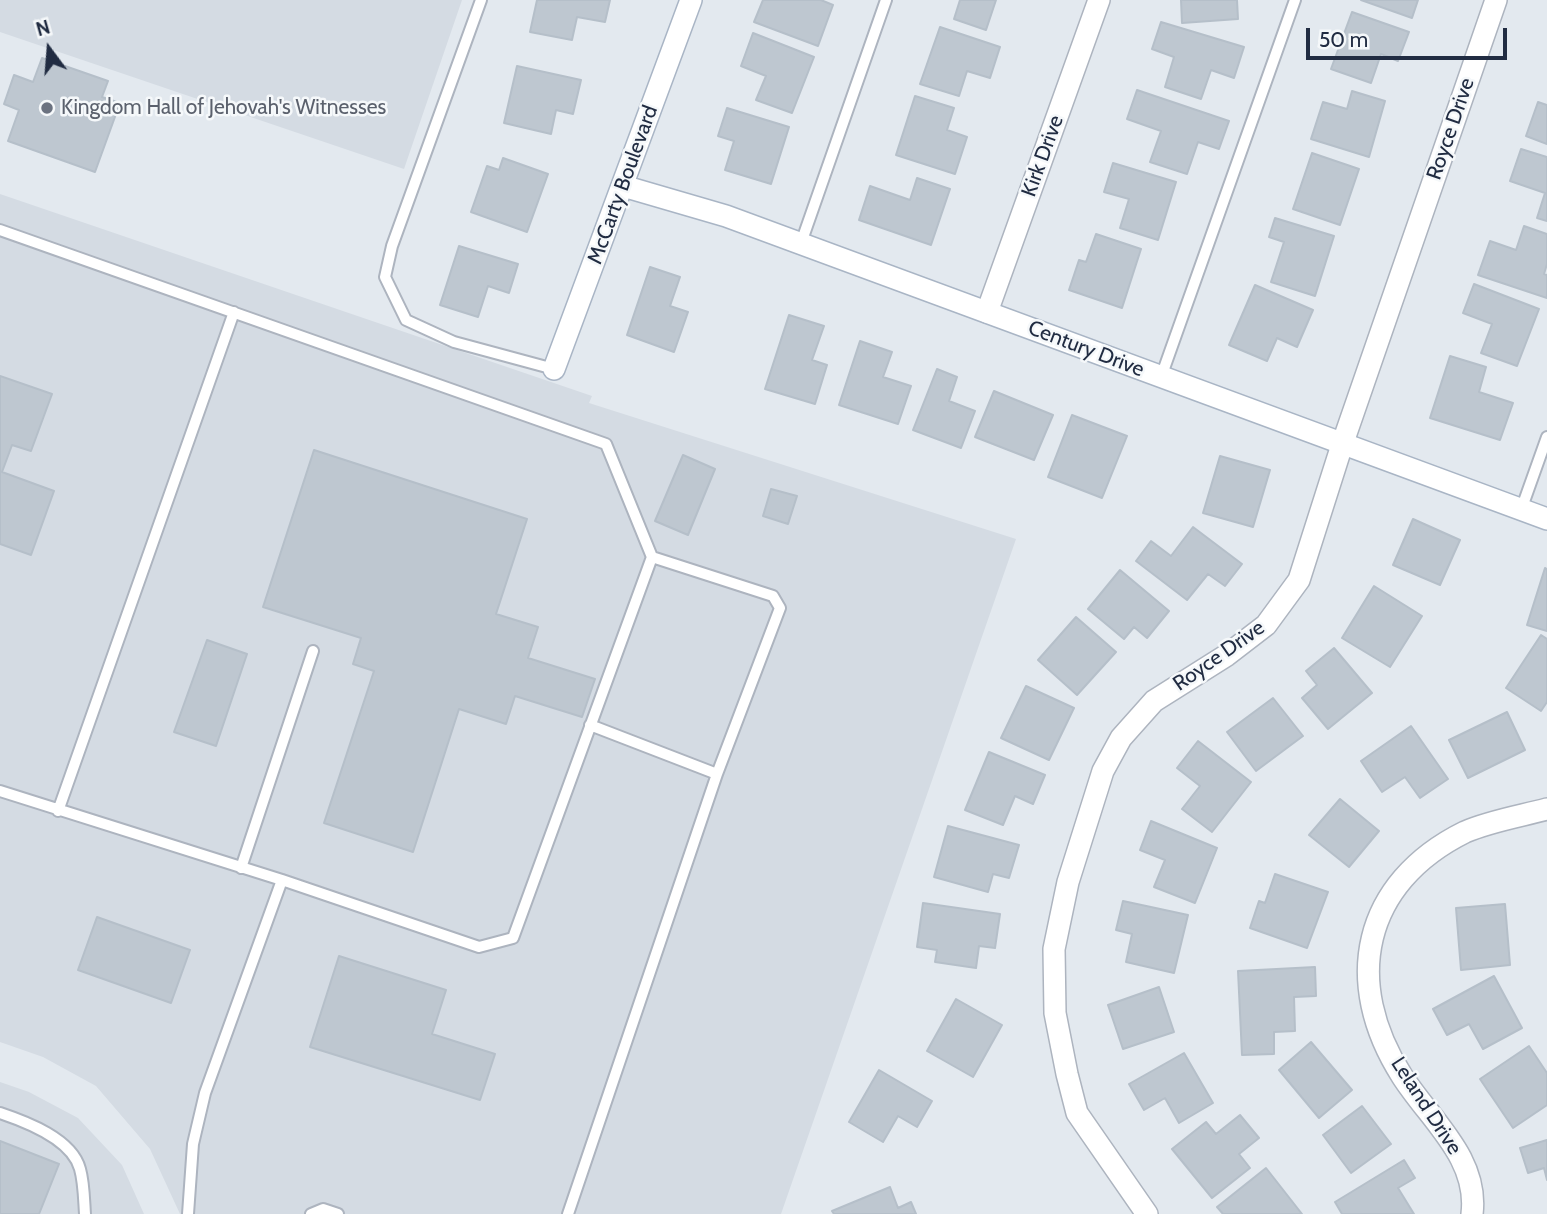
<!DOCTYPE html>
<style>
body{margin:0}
#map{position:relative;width:1547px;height:1214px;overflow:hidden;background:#e3e9ef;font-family:Cabin,sans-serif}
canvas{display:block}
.north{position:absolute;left:14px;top:14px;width:70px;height:70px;-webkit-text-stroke:5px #f5f8fa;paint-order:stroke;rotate:344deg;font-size:19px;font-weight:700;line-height:28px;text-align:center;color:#212c42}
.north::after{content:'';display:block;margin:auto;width:24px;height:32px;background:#212c42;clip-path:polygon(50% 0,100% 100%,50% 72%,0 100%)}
.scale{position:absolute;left:1306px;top:28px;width:201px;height:32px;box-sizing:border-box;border:4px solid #212c42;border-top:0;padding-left:9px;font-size:21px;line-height:24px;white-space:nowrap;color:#212c42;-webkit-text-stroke:5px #f5f8fa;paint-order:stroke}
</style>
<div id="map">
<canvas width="1547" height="1214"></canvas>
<div class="north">N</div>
<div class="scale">50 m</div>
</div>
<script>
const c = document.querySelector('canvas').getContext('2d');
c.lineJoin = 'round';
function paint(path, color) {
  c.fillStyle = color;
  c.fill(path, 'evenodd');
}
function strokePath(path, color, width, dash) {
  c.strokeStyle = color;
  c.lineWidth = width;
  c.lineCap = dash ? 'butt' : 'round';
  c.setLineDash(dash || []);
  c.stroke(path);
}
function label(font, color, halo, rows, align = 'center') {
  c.font = font + ' Cabin,sans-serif';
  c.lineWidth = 5;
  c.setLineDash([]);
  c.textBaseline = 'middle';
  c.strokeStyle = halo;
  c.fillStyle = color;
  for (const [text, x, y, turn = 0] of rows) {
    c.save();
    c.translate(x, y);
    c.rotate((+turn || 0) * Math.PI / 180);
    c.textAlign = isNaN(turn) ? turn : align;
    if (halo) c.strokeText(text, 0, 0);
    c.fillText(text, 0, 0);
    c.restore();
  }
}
const built = new Path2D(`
 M0,0H462L404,169L0,32Z
 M0,194L592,396L589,403L1016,539L781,1214H180L150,1149L96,1086L43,1057L0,1042Z
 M0,1082L29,1092L78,1118L122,1165L144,1214H0Z`);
const building = new Path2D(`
 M537,0H610L605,22L577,17L572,40L530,32Z
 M763,0H821L833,5L818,46L754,22Z
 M960,0H996L986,30L954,19Z
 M1181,0H1237L1238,19L1182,23Z
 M1361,0H1418L1412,18Z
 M1352,12L1409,32L1398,61L1381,54L1371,83L1331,69Z
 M1161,22L1244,47L1234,78L1211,70L1201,99L1165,87L1174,57L1152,49Z
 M940,27L1000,47L990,78L967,71L959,96L920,84Z
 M753,33L814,57L792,113L756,100L766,76L741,66Z
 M42,58L108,81L102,97L120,103L95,172L8,141L19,110L4,104L14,75L33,82Z
 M517,66L581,80L573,114L556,110L551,134L504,123Z
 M1137,90L1229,121L1219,149L1198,142L1187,174L1150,162L1161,131L1127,119Z
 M1352,91L1385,101L1369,157L1311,139L1323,102L1347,109Z
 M915,96L954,108L947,130L967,137L955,174L896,155Z
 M1538,102L1547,105V144L1526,136Z
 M727,108L789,127L771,184L725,170L734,141L718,136Z
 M1521,149L1547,157V221L1537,218L1545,193L1510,181Z
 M1312,153L1359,169L1340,225L1293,209Z
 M503,158L548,174L527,232L471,212L487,166L499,170Z
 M1113,163L1176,182L1158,240L1120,228L1129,199L1104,192Z
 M917,178L950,189L931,245L859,220L870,186L910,200Z
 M1275,218L1334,236L1315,296L1271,282L1284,242L1269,237Z
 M1524,226L1547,234V264L1544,274L1547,275V298L1478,275L1490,241L1516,250Z
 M1096,234L1141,249L1122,308L1069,290L1079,260L1086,262Z
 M459,246L518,264L509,293L488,286L478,317L440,305Z
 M650,267L680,277L670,306L688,312L674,352L627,335Z
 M1474,284L1539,309L1517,366L1481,353L1492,324L1463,313Z
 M1255,285L1313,310L1297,347L1277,338L1267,361L1229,345Z
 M789,315L824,326L812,360L827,365L815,404L765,389Z
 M860,341L892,352L883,377L911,386L898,424L839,405Z
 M1450,356L1486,367L1479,392L1513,403L1500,440L1430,418Z
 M937,369L957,377L949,401L975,411L961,448L913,430Z
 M0,376L52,394L31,451L12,445L2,472L54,491L31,555L0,544Z
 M994,391L1053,415L1034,460L975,437Z
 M1072,415L1127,436L1102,498L1048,477Z
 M314,450L527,519L496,614L538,627L528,658L595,679L582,717L515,696L506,724L459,709L413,852L324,823L374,671L353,664L361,638L263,607Z
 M683,455L715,469L688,535L655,521Z
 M1220,456L1270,470L1253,527L1203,513Z
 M771,489L797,496L788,524L763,516Z
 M1413,519L1460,540L1440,585L1393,565Z
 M1193,527L1242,564L1225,586L1208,574L1187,600L1136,561L1151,541L1171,556Z
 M1545,568L1547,569V631L1527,625Z
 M1120,570L1169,611L1147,638L1134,627L1124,639L1088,609Z
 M1374,586L1422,616L1390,667L1342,638Z
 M1076,617L1116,652L1077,695L1038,660Z
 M1541,635L1547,639V702L1541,711L1506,688Z
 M207,640L247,654L216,746L174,732Z
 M1334,648L1372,693L1328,729L1302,698L1317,685L1306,671Z
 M1026,686L1074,708L1049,760L1001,738Z
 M1273,698L1303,736L1256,771L1227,732Z
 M1507,712L1525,750L1468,778L1449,740Z
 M1411,726L1448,779L1420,798L1405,777L1382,792L1361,761Z
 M1198,741L1251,782L1212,832L1182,809L1200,786L1177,768Z
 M989,752L1045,775L1033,804L1015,796L1003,825L965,810Z
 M1340,799L1379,831L1349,867L1309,835Z
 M1151,821L1217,848L1195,903L1154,887L1165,860L1140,850Z
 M948,826L1019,845L1009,878L993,874L988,892L934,877Z
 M1275,874L1328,892L1307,948L1250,928L1259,901L1265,903Z
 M1123,901L1188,915L1174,973L1126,962L1132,934L1116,930Z
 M923,903L1000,914L995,948L979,946L976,968L935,962L937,950L917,947Z
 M1505,904L1510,965L1461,970L1456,908Z
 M97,917L190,950L171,1003L78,970Z
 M339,956L446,990L432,1034L495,1054L480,1100L310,1047Z
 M1315,967L1316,996L1294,997L1295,1031L1274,1032V1054L1242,1055L1238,971Z
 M1494,976L1522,1028L1483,1049L1469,1024L1447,1035L1433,1009Z
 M1159,987L1174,1032L1123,1049L1108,1005Z
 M956,999L1002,1025L973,1077L927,1051Z
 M1311,1042L1352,1090L1319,1118L1279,1070Z
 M1529,1046L1547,1073V1105L1513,1128L1480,1079Z
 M1184,1053L1213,1103L1179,1123L1165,1098L1144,1110L1129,1084Z
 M879,1070L932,1101L917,1127L898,1116L883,1142L849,1122Z
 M1362,1106L1391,1144L1351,1173L1323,1135Z
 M1240,1115L1259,1138L1239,1154L1250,1168L1212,1198L1172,1149L1206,1122L1216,1134Z
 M1547,1140V1180L1544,1168L1528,1173L1520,1148Z
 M0,1141L59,1164L39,1214H0Z
 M1404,1160L1415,1178L1398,1188L1414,1214H1342L1335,1202Z
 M1266,1168L1302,1214H1223L1217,1207Z
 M890,1187L898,1208L911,1202L916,1214H834L832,1211Z`);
const lane = new Path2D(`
 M481,0L392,246L385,277L406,320L454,342L554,369
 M0,230L606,444L652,557L513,938L479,947L282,880
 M801,243L886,0
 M1161,377L1295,0
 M1521,510L1547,437
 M652,557L773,596L780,608L717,774
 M0,791L282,880L205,1093L193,1144L188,1214
 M58,811L234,312
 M241,868L313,651
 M0,1113C27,1122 72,1139 80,1169C84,1183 84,1200 85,1214
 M311,1214L323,1209L338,1214
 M568,1214L717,774L590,725`);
const street = new Path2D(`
 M987,312L1099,0
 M1147,1214L1077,1113L1067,1074L1055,1013L1054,949L1068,882L1103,771L1121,738L1154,701L1227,655L1266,625L1299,580L1342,445L1496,0
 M1472,1214C1479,1158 1430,1120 1402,1076C1342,982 1362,883 1465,832C1490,821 1521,816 1547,809`);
const secondary = new Path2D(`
 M623,186L726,216L1547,519
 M554,369L691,0`);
const markers = [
 [47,108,7,"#6b7280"]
];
const worshipNames = [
 ["Kingdom Hall of Jehovah's Witnesses",61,108]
];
const streetNames = [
 ["Royce Drive",1451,129,-71],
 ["Kirk Drive",1043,156,-70],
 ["McCarty Boulevard",623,185,-70],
 ["Century Drive",1086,349,21],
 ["Royce Drive",1219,656,-35],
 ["Leland Drive",1426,1106,57]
];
paint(built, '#d4dbe3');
paint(building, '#bec7d0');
strokePath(building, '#b5bfc9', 2);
strokePath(lane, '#adb4bf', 14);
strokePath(street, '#adb4bf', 24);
strokePath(secondary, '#a9b5c5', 24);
strokePath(lane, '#fff', 10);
strokePath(street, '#fff', 21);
strokePath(secondary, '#fff', 21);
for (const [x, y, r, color] of markers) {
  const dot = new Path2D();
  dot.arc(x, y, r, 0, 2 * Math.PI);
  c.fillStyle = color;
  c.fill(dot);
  strokePath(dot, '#f5f8fa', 2.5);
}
label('21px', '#5b616d', '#f5f8fa', worshipNames, 'left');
label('21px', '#212c42', '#f5f8fa', streetNames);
</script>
